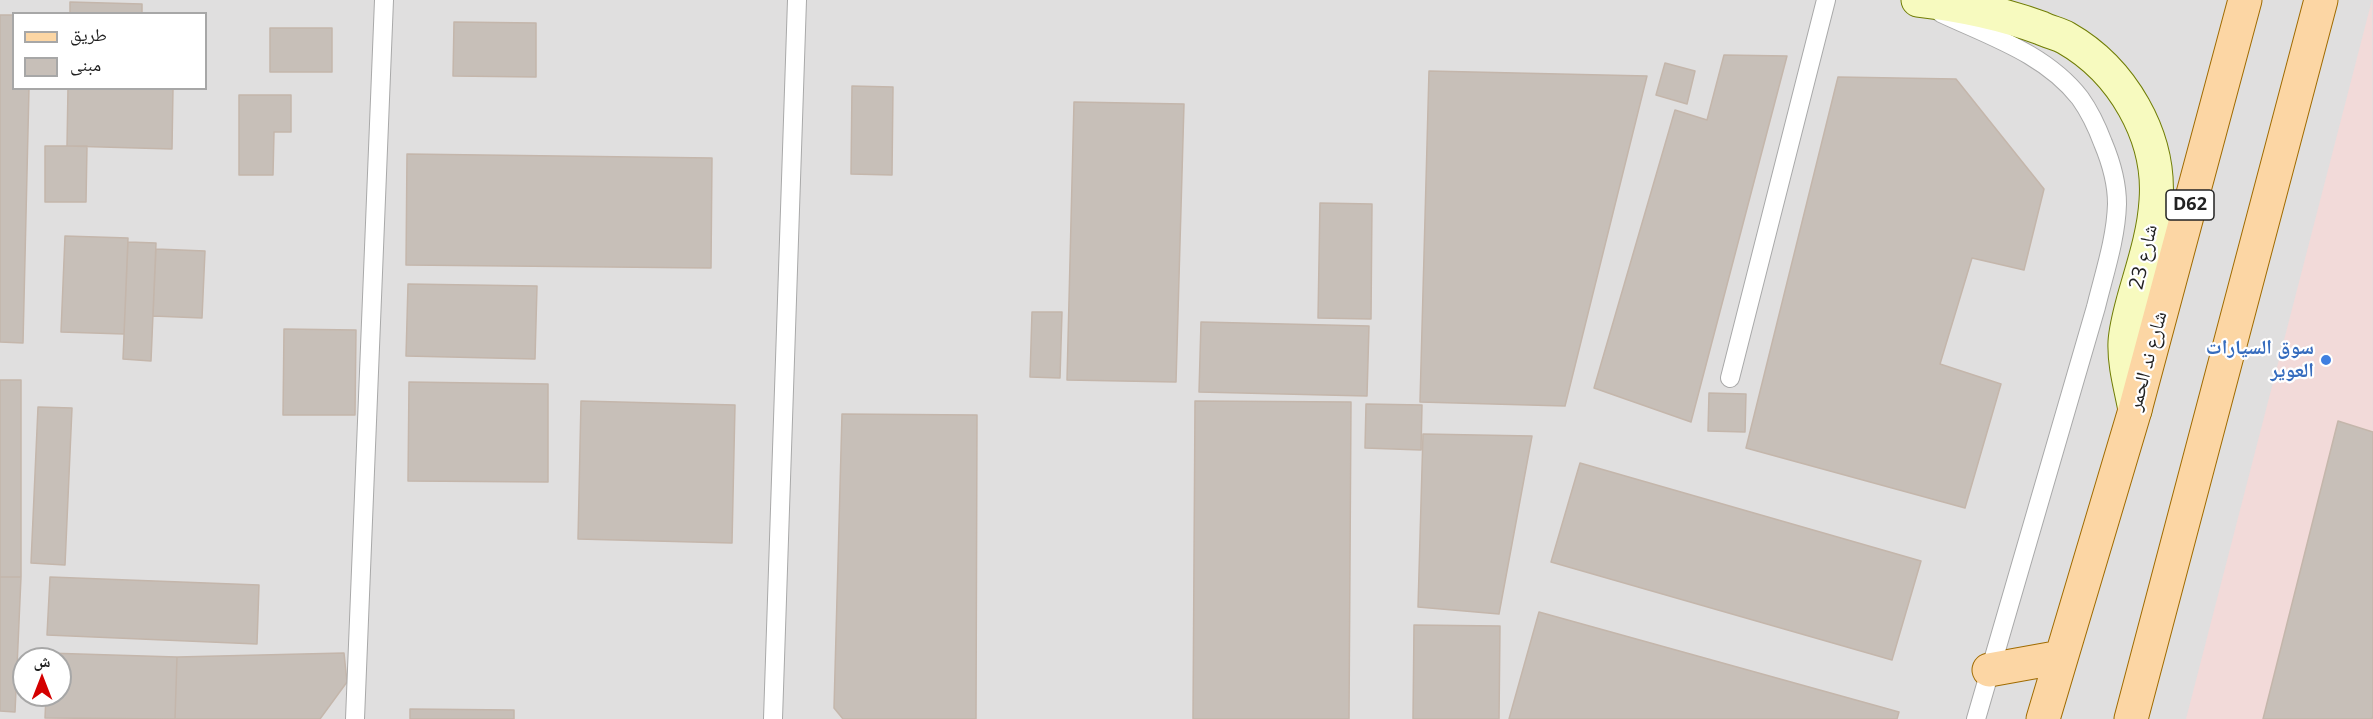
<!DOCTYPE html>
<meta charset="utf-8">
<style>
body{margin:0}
#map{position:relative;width:2373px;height:719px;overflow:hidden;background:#f2efe9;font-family:"Open Sans","Noto Naskh Arabic",sans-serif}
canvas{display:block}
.legend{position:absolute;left:12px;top:12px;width:195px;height:78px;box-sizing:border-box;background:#fff;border:2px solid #a7a7a7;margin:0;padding:8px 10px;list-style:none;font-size:18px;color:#222}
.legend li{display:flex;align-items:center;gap:12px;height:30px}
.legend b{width:30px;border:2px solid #a7a7a7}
.north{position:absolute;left:12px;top:647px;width:60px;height:60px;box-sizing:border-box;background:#fff;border:2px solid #a7a7a7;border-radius:50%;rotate:0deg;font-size:16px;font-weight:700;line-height:24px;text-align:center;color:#222}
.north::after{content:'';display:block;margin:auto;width:21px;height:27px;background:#d40000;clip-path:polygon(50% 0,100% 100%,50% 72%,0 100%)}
</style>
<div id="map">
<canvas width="2373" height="719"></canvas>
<ul class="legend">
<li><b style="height:8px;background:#fcd6a4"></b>طريق</li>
<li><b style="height:16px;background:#c7bfb8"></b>مبنى</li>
</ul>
<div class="north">ش</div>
</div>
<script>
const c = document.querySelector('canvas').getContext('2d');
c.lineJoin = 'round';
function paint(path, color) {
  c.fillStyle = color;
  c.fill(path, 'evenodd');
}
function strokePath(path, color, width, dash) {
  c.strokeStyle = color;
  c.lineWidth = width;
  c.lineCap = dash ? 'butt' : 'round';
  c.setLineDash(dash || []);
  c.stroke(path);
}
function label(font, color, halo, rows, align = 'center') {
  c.font = font + ' "Open Sans","Noto Naskh Arabic",sans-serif';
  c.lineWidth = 4.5;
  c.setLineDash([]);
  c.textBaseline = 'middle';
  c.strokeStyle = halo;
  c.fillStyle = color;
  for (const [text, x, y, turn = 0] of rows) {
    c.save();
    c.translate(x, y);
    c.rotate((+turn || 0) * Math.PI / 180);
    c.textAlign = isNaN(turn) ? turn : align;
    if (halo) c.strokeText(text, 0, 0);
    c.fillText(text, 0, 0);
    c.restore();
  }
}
const residential = new Path2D(`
 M0,0H2373V719H0ZM14,14H206V88H14ZM24,659H60V695H24Z`);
const commercial = new Path2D(`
 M2372,0L2373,719H2186Z`);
const building = new Path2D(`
 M70,2L142,4V14H70Z
 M0,15H14V88H29L23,343L0,342Z
 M454,22L536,23V77L453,76Z
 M270,28H332V72H270Z
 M1724,55L1787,56L1691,422L1594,388L1675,110L1707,120Z
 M1665,63L1695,71L1687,104L1656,95Z
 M1429,71L1647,76L1565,406L1420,402Z
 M1838,77L1956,79L2044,189L2024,270L1972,258L1940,364L2001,384L1965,508L1746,448Z
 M852,86L893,87L892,175L851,174Z
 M68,88H173L172,149L67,146Z
 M239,95H291V132H274L273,175H239Z
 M1074,102L1184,104L1176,382L1067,380Z
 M45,146H87L86,202H45Z
 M407,154L712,158L711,268L406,265Z
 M1320,203L1372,204L1371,319L1318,318Z
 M65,236L128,238L124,334L61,332Z
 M128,242L156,243L151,361L123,359Z
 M156,249L205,251L202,318L153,316Z
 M408,284L537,286L535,359L406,356Z
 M1032,312H1062L1060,378L1030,377Z
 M1201,322L1369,326L1367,396L1199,392Z
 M284,329L356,330L355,415H283Z
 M0,380H21V577H0Z
 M409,382L548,384V482L408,481Z
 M1709,393L1746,394L1745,432L1708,431Z
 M581,401L735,405L732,543L578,539Z
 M1195,401L1351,402L1349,719H1193Z
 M1366,404L1422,405L1421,450L1365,448Z
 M38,407L72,408L65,565L31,563Z
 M842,414L977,415L976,719H843L834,708Z
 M2338,421L2373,432V715L2372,719H2263Z
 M1423,434L1532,436L1499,614L1418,607Z
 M1580,463L1921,561L1892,660L1551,562Z
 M0,577H21L15,712L0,711Z
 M50,577L259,585L257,644L47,635Z
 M1539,612L1899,712L1897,719H1509Z
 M1414,625L1500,626L1499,719H1413Z
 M47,653L177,657L175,719L45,718L46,695H60V659H47Z
 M344,653L347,682L320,719H175L177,657Z
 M410,709L514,710V719H410Z`);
const lane = new Path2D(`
 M1941,13C1990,36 2046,54 2080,98C2090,112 2097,127 2103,143C2111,162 2117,183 2117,204C2116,239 2104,274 2096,307L1976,719
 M1730,378L1826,0
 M355,719L384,0
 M773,719L797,0`);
const secondary = new Path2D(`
 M1918,0C1960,5 2001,13 2041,28C2049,32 2059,34 2066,38C2122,70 2161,136 2156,201C2154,234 2143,266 2134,298C2130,313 2126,327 2125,342C2124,365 2131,388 2135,410`);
const primary = new Path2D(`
 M1989,670L2061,657
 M2043,719L2135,410L2245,0
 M2131,719L2321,0`);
const markers = [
 [2326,360,6,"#3f7fe0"]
];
const shields = [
 [2190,205,48]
];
const shieldNames = [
 ["D62",2190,205]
];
const streetNames = [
 ["شارع 23",2144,257,-77],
 ["شارع ند الحمر",2148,361,-75]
];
const shopNames = [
 ["سوق السيارات",2314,348],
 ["العوير",2314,371]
];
paint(residential, '#e0dfdf');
paint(commercial, '#f2dad9');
paint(building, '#c7bfb8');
strokePath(building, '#c4b6ab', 1.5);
strokePath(lane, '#a9a9a9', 20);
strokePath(secondary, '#707d05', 35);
strokePath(primary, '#a06b00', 35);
strokePath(lane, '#fff', 18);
strokePath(secondary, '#f7fabf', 33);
strokePath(primary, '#fcd6a4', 33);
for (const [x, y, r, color] of markers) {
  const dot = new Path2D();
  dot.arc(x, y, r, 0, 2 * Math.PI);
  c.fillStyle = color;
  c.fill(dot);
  strokePath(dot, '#fff', 2);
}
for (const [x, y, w] of shields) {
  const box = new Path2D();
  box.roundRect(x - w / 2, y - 15, w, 30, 4.5);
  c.fillStyle = '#fff';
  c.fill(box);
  strokePath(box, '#222', 1.5);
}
label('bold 18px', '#222', null, shieldNames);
label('20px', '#222', '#fff', streetNames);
label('bold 20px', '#366cbe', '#fff', shopNames, 'right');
</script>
